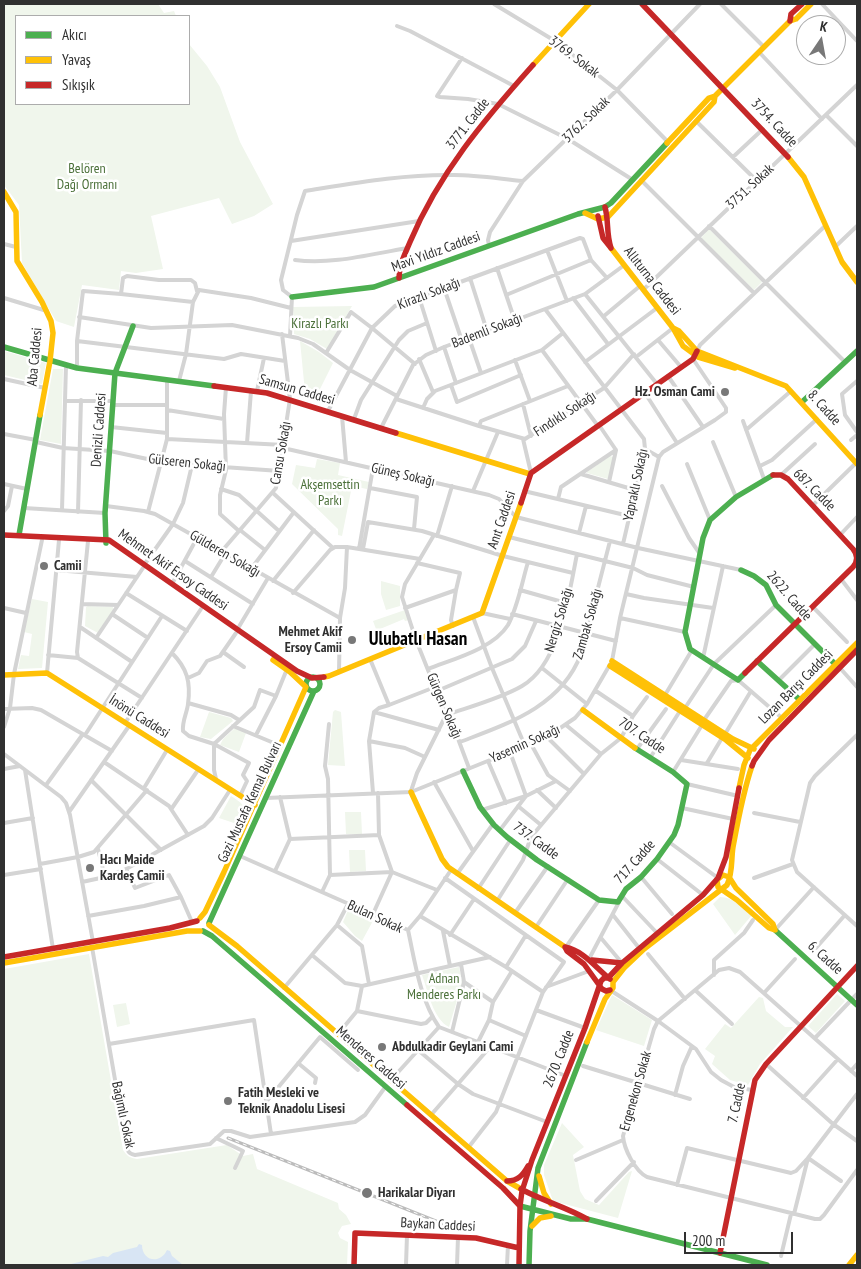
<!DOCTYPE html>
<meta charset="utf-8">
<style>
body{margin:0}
#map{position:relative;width:861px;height:1269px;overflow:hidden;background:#fff;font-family:"PT Sans Narrow",sans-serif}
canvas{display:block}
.frame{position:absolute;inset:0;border:5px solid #303030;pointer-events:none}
.legend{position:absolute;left:15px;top:15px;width:175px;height:90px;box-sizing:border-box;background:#fff;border:1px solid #acacac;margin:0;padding:6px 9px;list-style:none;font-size:15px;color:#303030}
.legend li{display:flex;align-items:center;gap:10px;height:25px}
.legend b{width:25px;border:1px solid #acacac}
.north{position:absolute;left:796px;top:15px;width:50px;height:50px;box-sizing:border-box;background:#fff;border:1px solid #acacac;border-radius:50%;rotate:12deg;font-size:14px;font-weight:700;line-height:20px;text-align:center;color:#303030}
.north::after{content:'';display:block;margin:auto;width:18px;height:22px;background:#787878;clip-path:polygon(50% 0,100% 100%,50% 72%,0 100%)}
.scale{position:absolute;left:684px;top:1232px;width:109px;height:22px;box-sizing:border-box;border:2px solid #303030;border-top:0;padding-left:6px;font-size:15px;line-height:18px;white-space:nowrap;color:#303030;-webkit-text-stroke:4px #fff;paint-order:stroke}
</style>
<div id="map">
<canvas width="861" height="1269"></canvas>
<div class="frame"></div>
<ul class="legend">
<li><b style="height:6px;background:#4caf50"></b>Akıcı</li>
<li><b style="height:6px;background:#ffc107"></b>Yavaş</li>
<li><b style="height:6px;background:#c62828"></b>Sıkışık</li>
</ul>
<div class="north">K</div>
<div class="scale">200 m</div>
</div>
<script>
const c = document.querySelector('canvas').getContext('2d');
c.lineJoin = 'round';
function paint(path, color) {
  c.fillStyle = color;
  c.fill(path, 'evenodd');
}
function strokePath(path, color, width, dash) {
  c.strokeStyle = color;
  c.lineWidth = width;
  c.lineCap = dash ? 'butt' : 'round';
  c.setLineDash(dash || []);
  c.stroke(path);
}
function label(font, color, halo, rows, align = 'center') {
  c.font = font + ' "PT Sans Narrow",sans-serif';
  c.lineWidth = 5;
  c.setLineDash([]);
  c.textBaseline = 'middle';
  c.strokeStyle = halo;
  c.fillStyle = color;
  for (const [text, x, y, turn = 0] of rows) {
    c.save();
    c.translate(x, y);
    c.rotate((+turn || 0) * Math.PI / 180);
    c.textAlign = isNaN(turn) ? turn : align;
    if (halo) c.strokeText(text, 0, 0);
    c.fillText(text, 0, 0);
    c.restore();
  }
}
const green = new Path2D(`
 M4,4H158L164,13L174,11L176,16H16V104H189V44L207,66L220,87L240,142L273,204L254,216L232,224L219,198L151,216L163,269L136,273L121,271L119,290L82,285L74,327L56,321L22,263L19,205L4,185Z
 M709,229L762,282L754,290L701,238Z
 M352,306L327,349L310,339L294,334L293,307Z
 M300,341L319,352L333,363L317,395L305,392Z
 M4,351L46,363L42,384L4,375Z
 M53,369H63L61,444L40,440Z
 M610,456L613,457L608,479L587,473V472Z
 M317,459L340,463L338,475L369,482L367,489L352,486L342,536L338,535V529L292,484L296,465L315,468Z
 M381,581L400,586V606L386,610L381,594Z
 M32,599L48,602L42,668L18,669L21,655L29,656L32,634L24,632Z
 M88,606L113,607V610L98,633L85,626L86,607Z
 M405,610L409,620L405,621L404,619L380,629L386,642L382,645L373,621Z
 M335,710L341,712L345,766L328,765L333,712Z
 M209,712L231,718L233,721L211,739L200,737Z
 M235,728L246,733L239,752L220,745L223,739Z
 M231,796C247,806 247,808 240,825L219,818Z
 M345,812H361L362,834H346Z
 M349,850H365L366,871L350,872Z
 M720,897C733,897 742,908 752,915L735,935L713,904Z
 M349,908L374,919L362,941L355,936L343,922Z
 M89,954L123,1150C127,1156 130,1158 137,1159L227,1145L243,1156L253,1154L257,1169L338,1203L339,1209L346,1215L351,1224L342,1226L338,1233L340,1238L348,1242L347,1265H4V969Z
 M459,967L462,981L461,987L449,1027C433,1019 428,991 422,975Z
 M837,994L845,1001L816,1033L808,1026Z
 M612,995L652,1020L644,1046L596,1030Z
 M759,997L763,998L766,1011L785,1027H793L760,1064L748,1085L730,1080L712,1064L715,1056L705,1049L725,1024L731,1028Z
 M126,1003L130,1024L117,1027L113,1005Z
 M562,1123L584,1147L573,1155L580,1191L585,1199L599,1205L629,1172L632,1171L618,1218L553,1201L544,1175V1165Z`);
const water = new Path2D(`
 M139,1244L142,1245C142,1261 160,1265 167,1250L170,1251L172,1256L183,1265H67L103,1256L108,1257L113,1253L137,1247Z`);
const street = new Path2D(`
 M494,4L555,41L617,90L668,142
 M721,4L764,47
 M822,4L857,41
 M397,26L410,31L514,86
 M759,52L822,119
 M462,58L437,96L440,97L468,99L498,104L568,139L633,180
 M826,115L857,146
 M696,121L757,181
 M733,157L763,129
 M641,180L754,293
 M709,226L845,362
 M291,241L419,221
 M4,244L16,247
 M489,246L488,240L490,232L523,181L617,90L700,4
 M835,247L857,226
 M547,250L567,301
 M295,260C332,265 371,254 408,248
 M497,268L515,321
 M470,278L487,331
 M444,288L462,341
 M643,290L857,85
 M121,294L123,278L127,276L159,280H191L195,283L197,291
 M585,294L657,384
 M506,295L591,260
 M419,297L436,351
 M4,298L47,311
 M573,298L608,344
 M545,309L644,439L645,449L623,544
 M604,316L640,286
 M79,317L151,328L232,325L298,338L313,344L350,370L397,396
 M290,336L292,297L283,290L281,280L297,215L305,191C355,183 404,174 454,175C477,175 501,179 523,181
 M469,338L481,373
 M658,340L681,367
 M77,341L224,359L241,354L285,361
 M444,347L456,383
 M542,350L598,426
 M697,351L700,345L825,226
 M326,353L351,312L372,328L415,364
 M636,357L673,328
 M419,359L433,392
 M515,360L530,401
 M585,362L657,308
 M77,368V341L83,291L121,294L193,302
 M668,376L703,427
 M4,379L45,388
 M179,381L186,354L193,302L199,290L251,298L291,308
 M857,381L842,394L845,415L857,432
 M451,385L457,402L521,375
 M226,387L224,414L226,470L220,495V514L239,531
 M257,391L264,358
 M645,393L677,443
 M396,399L479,426L525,439L604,388L634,354
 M65,401H113
 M523,404L531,436
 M113,405H167
 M423,408L427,399L435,391L542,350L563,333
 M167,410L224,419
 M328,411L372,328L395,306L580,238L583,239L591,260L607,278
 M342,416L346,462
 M354,419L361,400L399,340L408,331L427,323
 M743,421L764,479
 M599,425L616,450
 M479,426L481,421L568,386
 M111,427L167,433
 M381,428L413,365L426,355L444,347L585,294L623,266
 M746,430L791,391
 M4,434L36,440
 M167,439L284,445
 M523,439L531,473
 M851,440L857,435
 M36,442L63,448L110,451L166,463L280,471
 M713,442L736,497
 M247,443L251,391
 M283,448L489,495L499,499L516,517L638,548L741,570
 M645,449L659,457
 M687,464L710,520
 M760,466L772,460L817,419
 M581,474L635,490
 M781,475L815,444
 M609,482L616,450
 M4,484L27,489
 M662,486L689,538L700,554
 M370,488L417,497L414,529
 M221,489L239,495L279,531
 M473,491L498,432
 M524,491L629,516
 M273,493L333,548
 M558,499L561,487L616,450
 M813,505L856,463
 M106,506L144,511L155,514L340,618
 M24,508L105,513
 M62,510L66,365
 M4,511L8,506L12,486
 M78,512L81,400
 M148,512L167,439V380
 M240,530L265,550
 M579,533L586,506
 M434,535L405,584L402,597L416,640L446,715L454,728L469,768
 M840,535L857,517
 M437,536L452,486
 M509,537L633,568L647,575L694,587
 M359,549L373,468
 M363,549L368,522L422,531L503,556L573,573
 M221,552L276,488L290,399L282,334
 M185,561L253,604
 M144,565L173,524L183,503L192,465
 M251,569L294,512
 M56,570L137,577
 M211,577L225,554
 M841,579L857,600
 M273,581L314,530
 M172,584L197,538
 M520,590L566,603
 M126,593L187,631
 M293,593L330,550L335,547H347L420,559
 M626,594L644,598L713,608
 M82,604L118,605
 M813,607L847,642
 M4,608L26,613
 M405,608L456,590L460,573L417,563
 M482,613L510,619
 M112,614L148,638
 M512,614L616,641
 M473,617L492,668L525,746
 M620,618L685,632
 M453,626L451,620L456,590
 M80,627L132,662
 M237,630L268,578
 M96,638L143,568
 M223,652L244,667
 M172,653C187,668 191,682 188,704C187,713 182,721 183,731L189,736L214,744L249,763L243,775L247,781L240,796
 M48,655L78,658L142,698
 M78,658L77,652L88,541
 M703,658L723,566
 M370,659L389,705L379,708L374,712L369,741L373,793
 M542,668L587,704
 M840,668L857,687
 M428,669C453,659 493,649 508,625C518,606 522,582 528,562
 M339,672L340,618L345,588L347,547
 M47,673L59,540
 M14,674L42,540
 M188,678L199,673L207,661L220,656L236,633
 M779,680L815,644
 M437,691L512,659L525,646L536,621
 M596,691L633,716
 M665,695L692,650
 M188,703L231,715L239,720
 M389,705L435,687
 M685,708L714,664L776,605
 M4,709L32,708L41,710L112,751
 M374,712L439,730
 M704,720L731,681L738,680L782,718
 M125,723L201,609
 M566,725L601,754
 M233,726L281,746
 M4,727L10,708L14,674
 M725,734L751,691
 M85,735L162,616
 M256,735L276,696L287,669
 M857,735L815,776L810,783L792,860L797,872L857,926
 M547,737L584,774
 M369,741L405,748L425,757
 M460,742C507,724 561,707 581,654L610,541
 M531,744L548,775L570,791
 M637,749L666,709
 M4,754L61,797L66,803L70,815L93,942
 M650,758L680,711
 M681,760L738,769
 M488,761L506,803
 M104,762L169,806L188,835
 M707,763L722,738
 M4,769L20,766
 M25,770L53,949
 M673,772L702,725
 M216,779L214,770V744L254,707L260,690L276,696
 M91,780L161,850
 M434,782L473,851
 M687,784L734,795
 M46,785L83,734
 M144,788L167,750
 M537,790L556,808
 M411,791L417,773L446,715C469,707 502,698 522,686C560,664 569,594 577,554
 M266,798L411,792L547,737L575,718L587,704L612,661L620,618L659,457L663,452L715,420L726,412V408L693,359
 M518,806L541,825
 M172,808L198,770
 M682,808L733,819
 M482,810L526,796L556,781
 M69,812L129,726
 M754,813L800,822
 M4,823L33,818
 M500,830L526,796L510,752
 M290,839L379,835
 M669,842L718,878
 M98,849L105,877
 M240,856L408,930C415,962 420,1000 439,1027L391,1080
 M657,859L703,895
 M40,864L78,857L94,852L147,790
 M126,869L135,888L169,875L181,897
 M275,871L290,839L280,797
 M457,874L493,824
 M4,875L41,869
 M330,875L392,872L437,890
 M641,877L672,914
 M445,878L564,962L543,992L496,1112L468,1148
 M754,878L793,864
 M82,882L105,877L126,869L204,826L212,818L230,790
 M478,889L511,839
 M322,892L330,875L328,779L325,766L329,724
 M622,896L657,933
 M497,901L523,860L531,837L601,754L621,738L633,716L647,697
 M515,913L548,866
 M373,914L392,872L379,835L378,793
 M613,915L639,948
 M88,916L144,906L181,897L192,922
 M420,916L506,967L543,992
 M337,925L362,946L369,984
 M536,927L568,879
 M408,930L420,916L451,870
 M775,930L814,887
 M443,931L450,966
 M450,935L474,899
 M601,938L622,963
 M92,947L126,1143C127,1150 128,1154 135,1155L210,1144L224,1131H231L250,1137L355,1122L365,1115L386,1086
 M566,947L599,900
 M816,948L845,915
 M648,954L685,999
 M312,955L345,983L362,986L490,957
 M589,959L619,902
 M461,964L464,982L493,1002
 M506,967L526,935
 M714,975V960L744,933L753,920
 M546,987L589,971
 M284,988L337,925L348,904
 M610,990L658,1021L696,1049L711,1072L721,1080L734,1087L752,1090
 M695,990L732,1024
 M764,993L795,959
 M536,1010L585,1028
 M357,1011L421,1024L426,1023L432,1017
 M489,1020L526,1036
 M439,1027L566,1076
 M452,1032L464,982
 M338,1034L357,1011L362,986
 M815,1038L857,994
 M478,1042L489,1020L493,1002L512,971
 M109,1044L254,1020L271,1134
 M418,1050L458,1084L473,1094L547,1122
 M298,1063L316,1078L315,1083
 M766,1064L833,1124L857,1141
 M583,1066L690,1099
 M851,1071L857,1064
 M857,1076L740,972L729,968L719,970L658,1021L654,1029L623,1136C624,1149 635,1171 647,1177L815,1219H820L824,1215L857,1170
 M675,1095L683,1066L692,1046
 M803,1098L838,1059
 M266,1102L320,1037L358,1070
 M431,1115L490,1047
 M216,1138L243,1151L235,1168
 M576,1160L623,1140
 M677,1185L687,1148L791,1173L796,1171L808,1158L841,1181
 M596,1201L634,1162
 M794,1214L808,1158L857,1094
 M781,1256L791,1214
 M406,1265L407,1235
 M457,1265L458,1237
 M507,1265L508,1245`);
const fast = new Path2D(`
 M292,297L374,287L578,214L605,207L611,203L667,143
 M4,347L77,368L214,386
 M802,402L857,351
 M19,535L40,415
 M106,543L105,513L115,373L133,326
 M741,570L754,576L766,585L776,605L836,665
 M757,661L800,700
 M745,673L738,680L690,649L685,632L703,538L710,520L736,497L773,475
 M306 684a7 7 0 1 1 14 0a7 7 0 1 1-14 0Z
 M463,771L480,807L494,825L507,837L537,860L599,900L618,902L626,889L641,877L657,859L674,835L678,825L687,784L673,772L635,748
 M209,923L314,691
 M775,930L857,1005
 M203,931L212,936L407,1105
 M520,1206L571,1219H587L767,1265
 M529,1265L530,1231L538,1168L587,1042`);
const slow = new Path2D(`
 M533,65L589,4
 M715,96L790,21L796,19L811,4
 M788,157L804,177L842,262L857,282
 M4,192L16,212L17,261L42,302L51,321L53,333L50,361L40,415
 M585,213L598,219L608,217L714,102L715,96L709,98L667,143
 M611,248L673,328L683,346L698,357L735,368
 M673,328L679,331L697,351L786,386L857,464
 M396,433L530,474
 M612,661L733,739L754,749
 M610,666L726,740L748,758
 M4,675L47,673L255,805
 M324,677L329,676L482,613L521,503
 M583,710L635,748
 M739,788L744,765L750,750L857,643
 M411,792L442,859L448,867L565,947
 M723,875L729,877L736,888L773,924L775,930L769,928L737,900L718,887L717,880Z
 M200,918L205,912L224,872L306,687L290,672L273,660
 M209,925L237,946L507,1181L521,1189
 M4,963L187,931H200
 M587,1042L605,999L613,988V982L624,968L644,949L727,885C733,873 731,859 733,847C738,820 743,792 752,766
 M539,1176L544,1193L551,1204
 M532,1226L540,1218L551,1216
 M849,1265L857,1255`);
const jam = new Path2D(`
 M642,4L788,157
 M790,21L791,14L802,4
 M598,216L603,238L611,248C606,233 609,222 605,207
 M399,278C399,265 405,254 410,242C439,173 484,120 533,65
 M214,386L267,393L396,433
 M521,503L531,473L693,359L697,351
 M4,535L109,540L297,671L312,678L324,677
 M745,673L853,567C858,561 858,555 853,549L788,479L781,475H773
 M752,766L754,761L769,740L857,650
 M4,957L170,928L197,921
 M592,960L622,963
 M608,978L622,963L703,895L718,878L726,857L739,788
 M610,979C595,967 584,951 565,947L567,951L584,964L602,989L606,991L610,990
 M407,1105L503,1188L520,1206
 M507,1181C518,1181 523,1175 528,1166
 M521,1189C543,1201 566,1207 587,1219
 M720,1253L755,1080L766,1064L857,966
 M354,1265L355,1233L476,1238L519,1248
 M519,1265L520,1206L522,1191L532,1160L585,1028L601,981L604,978H608`);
const rail = new Path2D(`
 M228,1138L456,1229`);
const markers = [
 [725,392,5,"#787878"],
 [44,566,5,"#787878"],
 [352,640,5,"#787878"],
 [90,868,5,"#787878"],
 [382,1047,5,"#787878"],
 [228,1101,5,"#787878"],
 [367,1193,6,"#787878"]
];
const streetNames = [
 ["3769. Sokak",574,57,37],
 ["3762. Sokak",586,120,-44],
 ["3754. Cadde",774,123,47],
 ["3771. Cadde",468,124,-52],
 ["3751. Sokak",750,187,-43],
 ["Mavi Yıldız Caddesi",436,252,-20],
 ["Allıturna Caddesi",652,281,52],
 ["Kirazlı Sokağı",429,294,-21],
 ["Bademli Sokağı",487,331,-21],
 ["Aba Caddesi",35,357,-85],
 ["Samsun Caddesi",297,390,16],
 ["8. Cadde",824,408,48],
 ["Fındıklı Sokağı",565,414,-33],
 ["Denizli Caddesi",99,430,-86],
 ["Cansu Sokağı",281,453,-80],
 ["Gülseren Sokağı",187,463,6],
 ["Güneş Sokağı",403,475,13],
 ["Yapraklı Sokağı",636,485,-78],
 ["687. Cadde",814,490,45],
 ["Anıt Caddesi",502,520,-71],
 ["Gülderen Sokağı",225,554,30],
 ["Mehmet Akif Ersoy Caddesi",173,570,35],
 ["2622. Cadde",789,596,49],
 ["Nergiz Sokağı",559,620,-73],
 ["Zambak Sokağı",588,624,-74],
 ["Lozan Barışı Caddesi",796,687,-45],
 ["Gürgen Sokağı",444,706,67],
 ["İnönü Caddesi",139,717,32],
 ["707. Cadde",642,736,34],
 ["Yasemin Sokağı",525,744,-24],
 ["Gazi Mustafa Kemal Bulvarı",250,802,-65],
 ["737. Cadde",536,841,36],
 ["717. Cadde",635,862,-48],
 ["Bulan Sokak",375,917,25],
 ["6. Cadde",825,958,42],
 ["Menderes Caddesi",371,1058,41],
 ["2670. Cadde",559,1059,-68],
 ["Ergenekon Sokak",636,1091,-74],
 ["7. Cadde",737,1103,-78],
 ["Bağımlı Sokak",123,1115,78],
 ["Baykan Caddesi",438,1225,3]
];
const parkNames = [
 ["Belören",87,169],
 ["Dağı Ormanı",87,185],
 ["Kirazlı Parkı",320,324],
 ["Akşemsettin",330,485],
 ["Parkı",330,501],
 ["Adnan",444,979],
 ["Menderes Parkı",444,995]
];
const poiNames = [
 ["Hz. Osman Cami",715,392,"right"],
 ["Camii",54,566],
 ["Mehmet Akif",342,632,"right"],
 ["Ersoy Camii",342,648,"right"],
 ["Hacı Maide",100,860],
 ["Kardeş Camii",100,876],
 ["Abdulkadir Geylani Cami",392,1047],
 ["Fatih Mesleki ve",238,1093],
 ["Teknik Anadolu Lisesi",238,1109],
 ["Harikalar Diyarı",378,1193]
];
const districtNames = [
 ["Ulubatlı Hasan",418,640]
];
paint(green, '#f0f6ec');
paint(water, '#d8e5f4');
strokePath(street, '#d4d4d4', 4);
strokePath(fast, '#4caf50', 5.5);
strokePath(slow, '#ffc107', 5.5);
strokePath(jam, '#c62828', 5.5);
strokePath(rail, '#bcbcbc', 3);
strokePath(rail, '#fff', 1, [4]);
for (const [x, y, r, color] of markers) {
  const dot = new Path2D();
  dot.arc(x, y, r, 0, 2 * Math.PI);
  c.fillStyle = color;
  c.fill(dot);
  strokePath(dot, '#fff', 2);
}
label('14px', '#303030', '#fff', streetNames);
label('14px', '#4b7039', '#fff', parkNames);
label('bold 14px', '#303030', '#fff', poiNames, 'left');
label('bold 19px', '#000', '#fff', districtNames);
</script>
